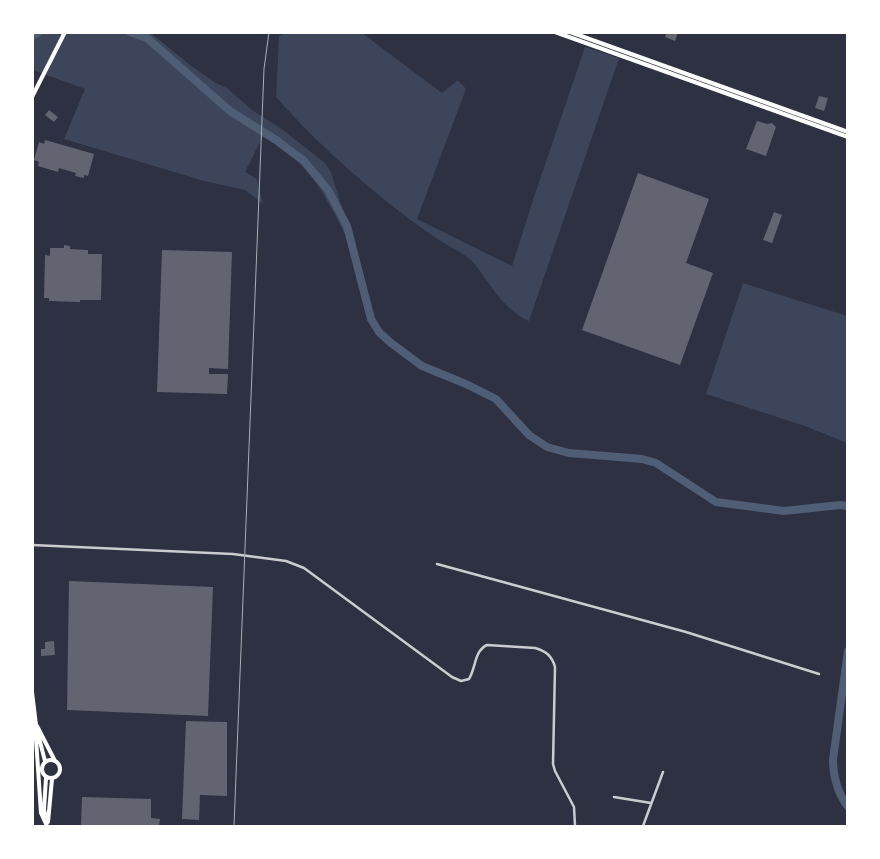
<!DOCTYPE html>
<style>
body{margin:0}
#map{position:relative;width:880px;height:859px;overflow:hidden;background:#2d3142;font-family:"Zilla Slab",serif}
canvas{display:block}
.frame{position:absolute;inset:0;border:34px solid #fff;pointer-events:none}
</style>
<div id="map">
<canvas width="880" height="859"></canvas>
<div class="frame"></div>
</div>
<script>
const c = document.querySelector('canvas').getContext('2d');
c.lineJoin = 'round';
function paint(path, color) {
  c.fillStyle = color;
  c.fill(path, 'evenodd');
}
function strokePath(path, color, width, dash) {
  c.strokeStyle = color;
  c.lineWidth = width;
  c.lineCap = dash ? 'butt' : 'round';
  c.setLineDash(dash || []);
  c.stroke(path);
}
const green = new Path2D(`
 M289,32L362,33L442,93L458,80L466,89L417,219L512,266L533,200L585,47L619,58L529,321C503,310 489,281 472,261C459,250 444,244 430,234C375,195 321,148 276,97L279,36Z
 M32,33H151L190,65L216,83L227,88L252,110L283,130L325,163L331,172L341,205L353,234H345C331,207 318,180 295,159C285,151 274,144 263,136L245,172L257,179L263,204L245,190L204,181L64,139L85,89L33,70Z
 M743,283L847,316V443L805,426L706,394Z`);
const river = new Path2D(`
 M130,32L147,38L230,111L276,140L304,161L328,190L347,226L371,319L379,332L391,343L422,366L466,384L496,399L529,435L547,447L569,453L642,459L656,463L716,502L784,511L840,505L848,506
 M32,36L39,32
 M848,651L833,759C833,777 837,792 848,807`);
const building = new Path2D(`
 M667,32H678L675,41L665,37Z
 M819,96L828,98L824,111L815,108Z
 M49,110L58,117L54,122L45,115Z
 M757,121L767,124L772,123L776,127L766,156L746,149Z
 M45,140L94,154L88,176L84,175V178L75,176L76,173L59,168L58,172L38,166L39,162L34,160L39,142L44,144Z
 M638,173L709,199L686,263L713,273L680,365L582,330Z
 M774,212L782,215L772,243L763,240Z
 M64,245L70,246V249L88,250V254H102L101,300H80V302L49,301V298H44L45,255L50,256V248H64Z
 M162,250L232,252L228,369L209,368V374H228L227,394L157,392Z
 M69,581L213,587L208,716L67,710Z
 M54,641L55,655L41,656V649H45V642Z
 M186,721L227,722V796L200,795L199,820L182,819Z
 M82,797L151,799V818L160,819L159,826H81Z`);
const minor = new Path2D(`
 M32,545L233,554L286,561L304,568L452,677L461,681L469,679C476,668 474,651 487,645L535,648C546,651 552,656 555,667L553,764L555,771L574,807L575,826
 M437,564L686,632L819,674
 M614,797L651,803
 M643,826L663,772`);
const primary = new Path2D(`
 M32,97L65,32
 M32,692L36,725
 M35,724L41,813L47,826
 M37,726L55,761
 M38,734L45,761
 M42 769a9 9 0 1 1 18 0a9 9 0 1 1-18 0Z
 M46,820L44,809L46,778
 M48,822L52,779`);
const trunk = new Path2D(`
 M555,32L848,137
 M570,32L848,132`);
const rail = new Path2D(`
 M234,826L264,69L269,32`);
paint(green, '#3c4559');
strokePath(river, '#4f5d75', 8);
paint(building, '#626471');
strokePath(minor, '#caccd0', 2.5);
strokePath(primary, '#fff', 4);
strokePath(trunk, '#fff', 4);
strokePath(rail, '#abadb3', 1);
</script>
